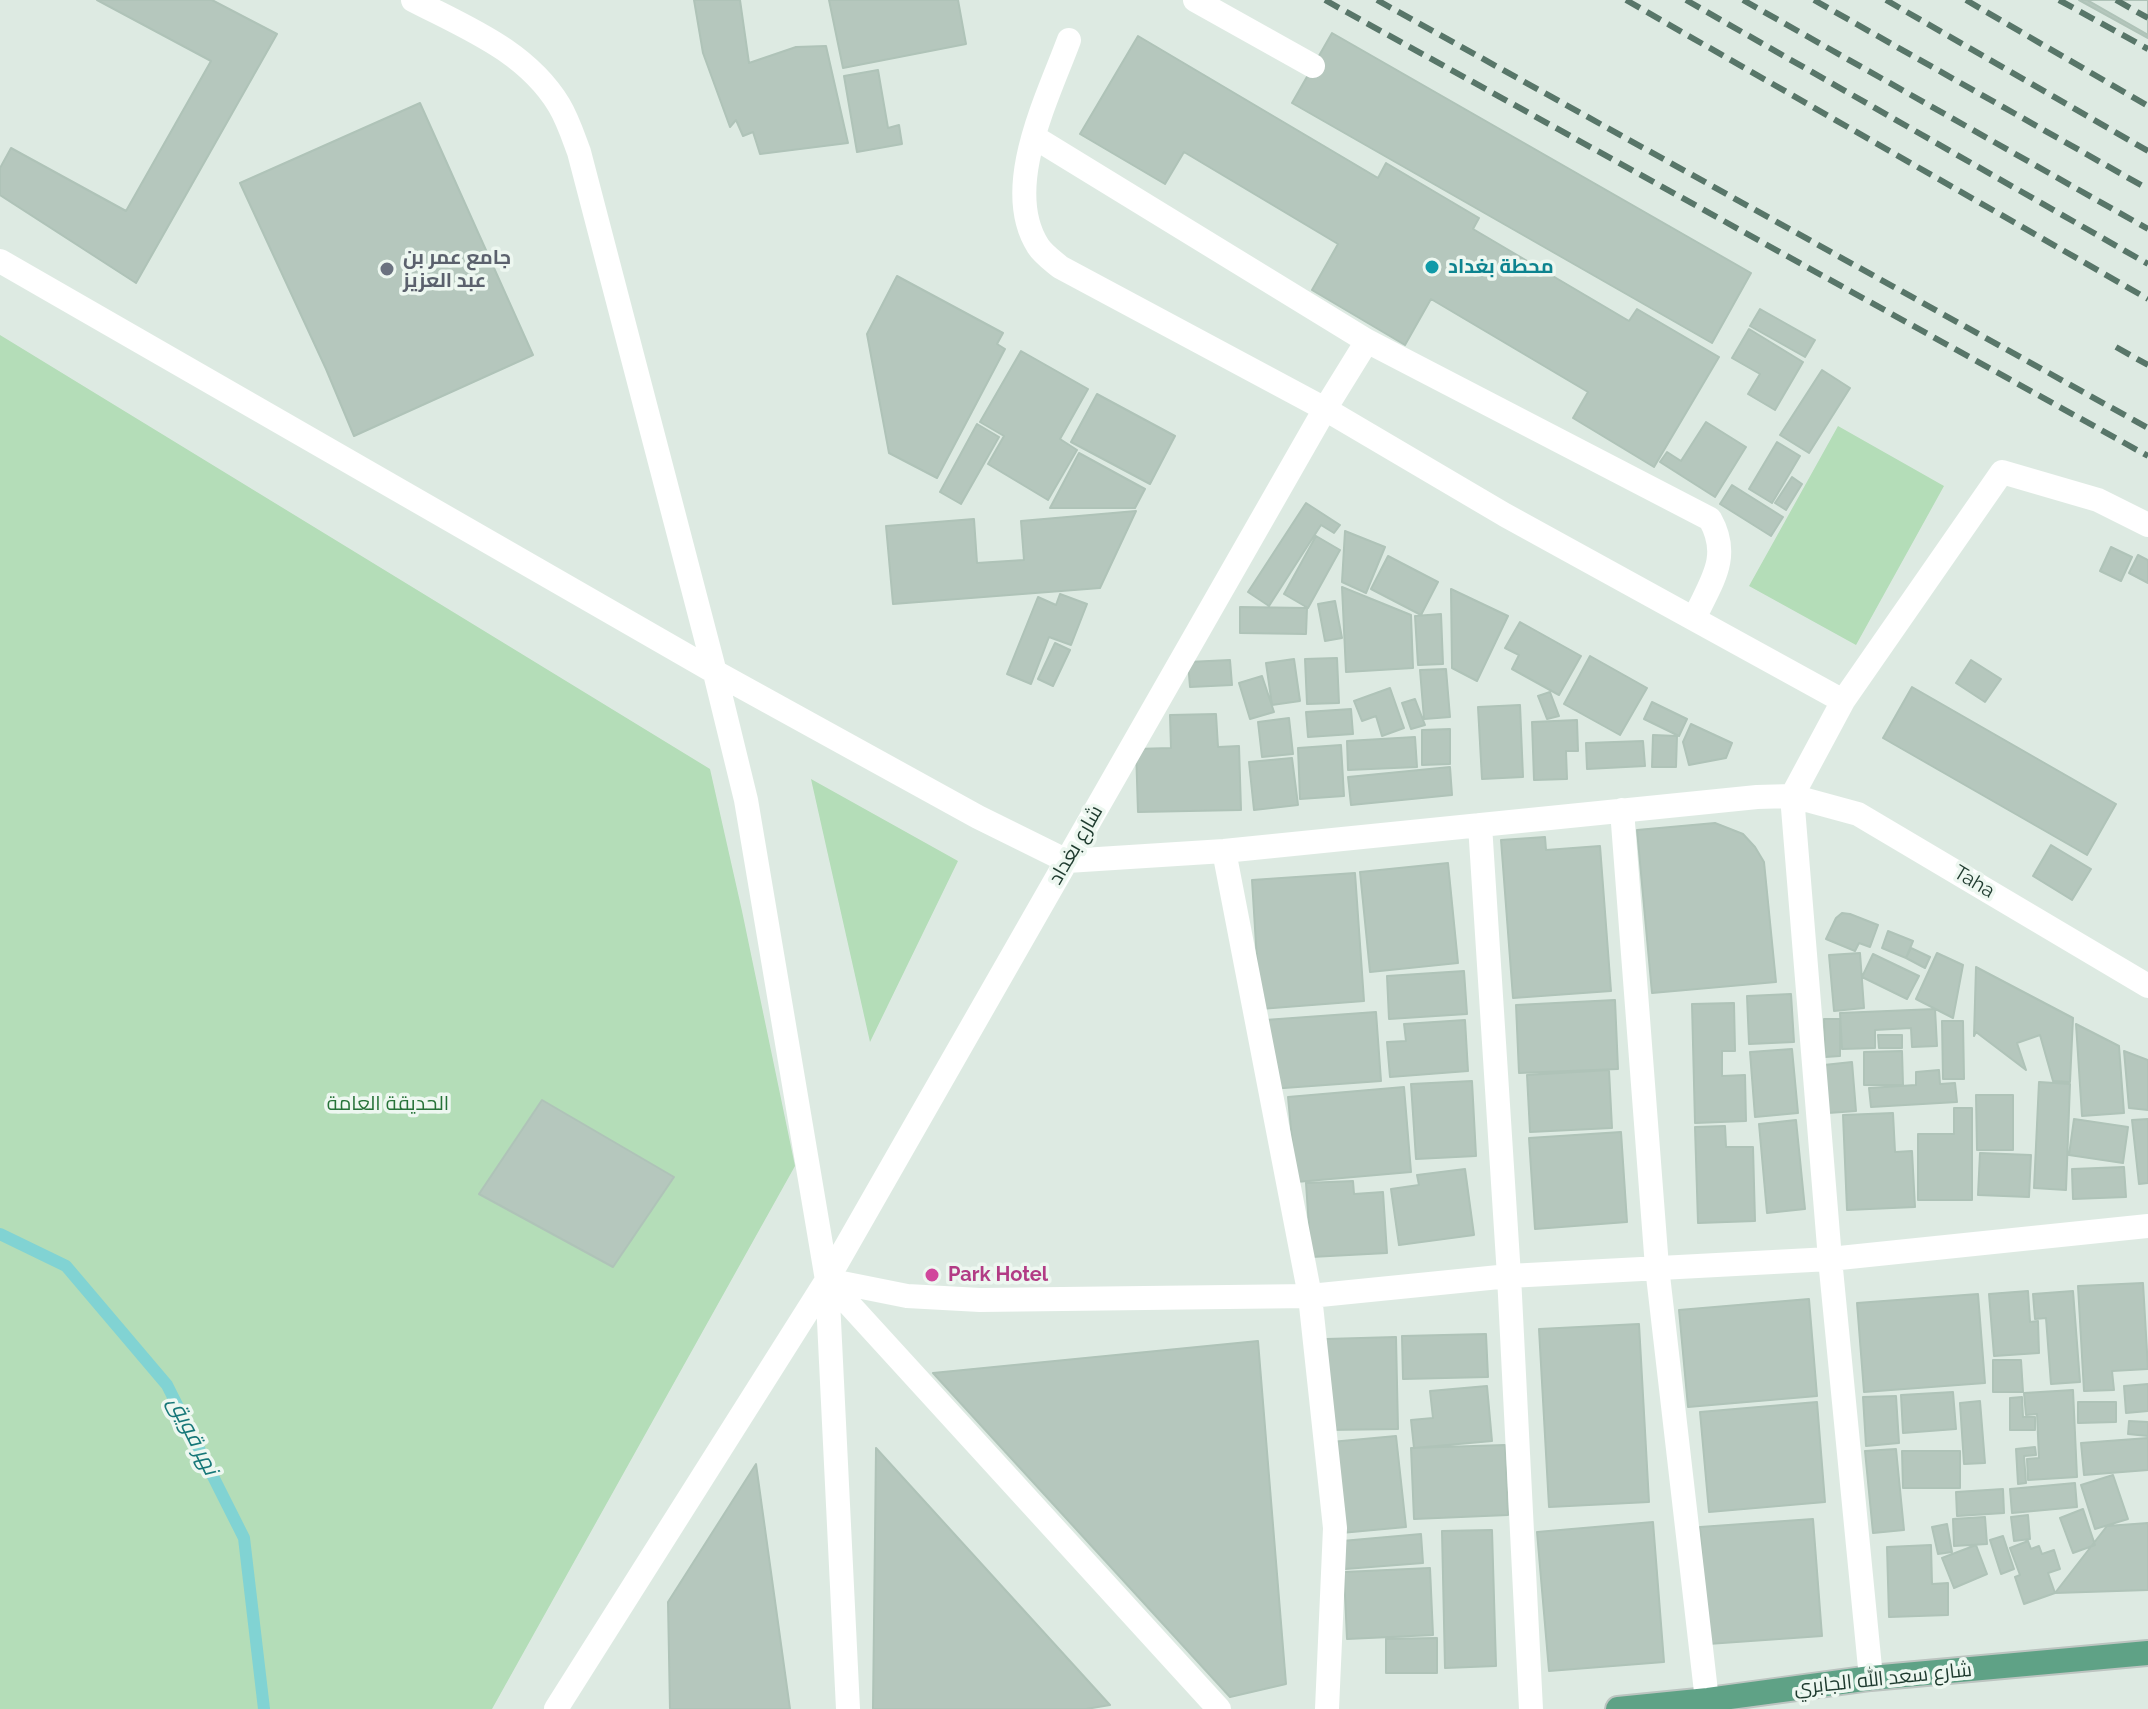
<!DOCTYPE html>
<meta charset="utf-8">
<style>
body{margin:0}
canvas{display:block;background:#ddeae2}
</style>
<canvas width="2148" height="1709"></canvas>
<script>
const c = document.querySelector('canvas').getContext('2d');
c.lineJoin = 'round';
function paint(path, color) {
  c.fillStyle = color;
  c.fill(path, 'evenodd');
}
function strokePath(path, color, width, dash) {
  c.strokeStyle = color;
  c.lineWidth = width;
  c.lineCap = dash ? 'butt' : 'round';
  c.setLineDash(dash || []);
  c.stroke(path);
}
function label(font, color, halo, rows, align = 'center') {
  c.font = font + ' Raleway,Cairo,sans-serif';
  c.lineWidth = 7;
  c.setLineDash([]);
  c.textBaseline = 'middle';
  c.strokeStyle = halo;
  c.fillStyle = color;
  for (const [text, x, y, turn = 0] of rows) {
    c.save();
    c.translate(x, y);
    c.rotate((+turn || 0) * Math.PI / 180);
    c.textAlign = isNaN(turn) ? turn : align;
    if (halo) c.strokeText(text, 0, 0);
    c.fillText(text, 0, 0);
    c.restore();
  }
}
const green = new Path2D(`
 M0,335L710,769L742,911L795,1166L492,1709H0Z
 M1838,426L1944,486L1856,645L1749,586Z
 M811,779L958,861L870,1042Z`);
const stream = new Path2D(`
 M0,1234L66,1266L167,1385L244,1538L264,1709`);
const building = new Path2D(`
 M97,0H212L277,34L136,283L0,195V168L11,148L126,211L211,61Z
 M694,0H740L749,63L796,47L826,46L848,143L760,154L753,132L743,136L736,120L730,127L703,53Z
 M829,0H958L966,44L843,68Z
 M2079,0H2148V38Z
 M2087,0H2148V35Z
 M1332,33L1751,273L1712,343L1292,103Z
 M1138,36L1378,178L1386,163L1479,218L1473,229L1629,321L1637,309L1719,357L1654,467L1573,418L1588,392L1431,299L1405,345L1312,290L1338,244L1184,152L1165,184L1080,134Z
 M878,70L888,128L899,125L902,144L857,152L844,76Z
 M420,103L533,355L354,436L326,369L240,183Z
 M897,276L1003,333L997,344L1005,349L937,478L889,453L867,334Z
 M1760,309L1815,340L1805,357L1750,326Z
 M1749,329L1803,362L1775,410L1748,394L1760,374L1732,358Z
 M1021,351L1088,389L1060,439L1077,450L1048,500L988,464L1004,436L980,422Z
 M1822,370L1850,388L1809,453L1780,435Z
 M1097,394L1175,436L1150,484L1071,442Z
 M1706,422L1746,447L1715,497L1660,462L1667,452L1681,461Z
 M977,424L999,437L961,504L940,492Z
 M1777,442L1800,456L1772,503L1749,489Z
 M1079,453L1145,489L1135,508H1050Z
 M1792,477L1802,484L1786,510L1775,503Z
 M1732,485L1783,517L1771,536L1720,504Z
 M1306,503L1340,525L1334,533L1321,525L1269,606L1248,592Z
 M1136,511L1100,588L893,604L886,526L974,519L977,563L1024,560L1021,521Z
 M1345,531L1385,547L1366,593L1342,582Z
 M1316,536L1340,550L1308,608L1284,594Z
 M2111,547L2132,557L2121,581L2100,571Z
 M2138,555L2148,560V583L2129,573Z
 M1388,556L1438,582L1421,615L1371,589Z
 M1342,587L1411,615L1413,668L1346,672Z
 M1451,589L1508,616L1477,681L1452,668Z
 M1060,594L1087,604L1071,645L1049,637L1031,684L1007,674L1038,597L1056,605Z
 M1335,601L1342,638L1325,641L1318,604Z
 M1240,607L1307,608L1306,634L1240,633Z
 M1441,614L1443,664L1418,665L1415,616Z
 M1520,622L1581,656L1559,695L1512,669L1519,655L1505,648Z
 M1055,643L1070,650L1053,686L1038,679Z
 M1590,656L1647,688L1620,735L1564,704Z
 M1337,658L1339,703L1307,704L1305,659Z
 M1294,659L1300,701L1272,705L1266,663Z
 M1230,660L1232,685L1190,687L1188,662Z
 M1971,660L2001,679L1985,702L1956,683Z
 M1446,669L1450,717L1424,719L1420,670Z
 M1262,676L1274,712L1250,719L1239,683Z
 M1912,687L2116,804L2087,855L1883,738Z
 M1390,688L1404,728L1382,736L1376,716L1362,721L1354,701Z
 M1550,692L1559,716L1547,719L1538,696Z
 M1415,699L1425,725L1411,729L1402,703Z
 M1652,702L1687,719L1679,736L1644,719Z
 M1520,705L1523,777L1482,779L1478,707Z
 M1351,709L1353,734L1308,737L1306,712Z
 M1216,714L1218,747L1239,746L1241,810L1138,812L1136,749L1171,748L1170,715Z
 M1289,718L1293,754L1262,757L1258,722Z
 M1577,720L1578,751H1566L1567,779L1534,780L1532,722Z
 M1691,724L1732,743L1726,758L1689,765L1683,742Z
 M1450,729V764L1422,765V730Z
 M1653,735L1677,736L1676,767H1652Z
 M1415,737L1417,767L1348,770L1347,741Z
 M1643,741L1645,766L1587,769L1586,743Z
 M1341,745L1344,796L1300,799L1298,748Z
 M1292,758L1298,805L1254,810L1249,762Z
 M1450,767L1452,795L1351,805L1348,777Z
 M1715,823L1743,834L1755,847L1764,862L1776,982L1652,993L1637,830Z
 M1545,837L1546,850L1600,846L1611,991L1513,998L1501,840Z
 M2051,845L2091,869L2072,900L2033,876Z
 M1448,863L1458,963L1370,972L1360,872Z
 M1355,873L1364,1001L1260,1009L1252,880Z
 M1842,913L1850,914L1878,925L1870,947L1859,943L1855,951L1826,939L1836,918Z
 M1888,931L1913,941L1906,958L1882,948Z
 M1911,948L1930,957L1925,968L1906,958Z
 M1860,953L1864,1008L1834,1011L1829,955Z
 M1937,953L1963,965L1953,1018L1916,999Z
 M1873,954L1919,976L1907,999L1862,977Z
 M1976,967L2073,1018L2070,1082L2053,1081L2040,1035L2017,1043L2026,1070L1976,1032L1974,1036Z
 M1464,971L1467,1014L1389,1019L1387,976Z
 M1791,994L1794,1042L1749,1044L1747,996Z
 M1615,1000L1618,1069L1519,1073L1516,1005Z
 M1734,1003L1735,1051H1722V1076L1745,1075L1746,1121L1695,1123L1692,1004Z
 M1935,1009L1937,1046L1912,1047L1911,1028L1875,1030V1048L1842,1049L1840,1013Z
 M1376,1012L1381,1081L1270,1089L1265,1020Z
 M1824,1019H1840V1056L1825,1057Z
 M1465,1020L1468,1071L1390,1077L1387,1042L1406,1041L1404,1024Z
 M1942,1021H1963L1964,1079H1943Z
 M2076,1024L2119,1046L2124,1113L2082,1116Z
 M1878,1035H1902V1048H1879Z
 M1792,1049L1798,1113L1755,1117L1750,1052Z
 M1902,1051L1903,1085H1864V1052Z
 M2124,1051L2148,1060V1110L2129,1108Z
 M1852,1062L1856,1111L1828,1113L1824,1065Z
 M1609,1070L1612,1128L1530,1132L1527,1075Z
 M1939,1070L1940,1084L1955,1083L1957,1102L1871,1107L1869,1088L1916,1085V1072Z
 M1472,1081L1476,1156L1416,1159L1411,1084Z
 M2039,1082L2070,1084L2066,1190L2034,1188Z
 M1404,1087L1411,1172L1296,1182L1288,1097Z
 M1976,1095H2013V1150H1977Z
 M542,1100L674,1177L613,1267L479,1194Z
 M1954,1108H1972V1200H1918V1134H1954Z
 M1893,1113L1895,1152L1912,1151L1915,1207L1847,1210L1843,1115Z
 M2074,1119L2128,1127L2123,1163L2069,1155Z
 M2148,1119V1183L2139,1184L2132,1120Z
 M1796,1120L1805,1209L1767,1213L1759,1124Z
 M1725,1126L1726,1147H1753L1755,1221L1698,1223L1695,1127Z
 M1621,1132L1627,1222L1535,1229L1529,1138Z
 M1980,1153L2031,1155L2029,1197L1978,1195Z
 M2124,1167L2126,1197L2073,1199L2072,1169Z
 M1465,1169L1474,1235L1399,1245L1391,1189L1419,1185L1417,1175Z
 M1353,1181L1354,1194L1383,1192L1387,1253L1311,1257L1306,1183Z
 M2143,1283L2148,1369L2112,1371L2114,1390L2084,1391L2078,1286Z
 M2028,1291L2030,1322L2038,1321L2039,1353L1994,1356L1989,1294Z
 M2073,1291L2080,1382L2051,1384L2046,1318L2035,1319L2033,1294Z
 M1978,1294L1985,1383L1864,1392L1857,1303Z
 M1809,1299L1817,1396L1688,1407L1679,1310Z
 M1639,1324L1649,1502L1549,1507L1539,1329Z
 M1486,1334L1488,1377L1403,1379L1402,1336Z
 M1396,1337L1398,1429L1327,1430L1326,1339Z
 M1258,1341L1286,1684L1230,1697L933,1373Z
 M1993,1360H2021L2023,1392H1993Z
 M2148,1384V1411L2126,1413L2124,1386Z
 M1487,1386L1492,1441L1414,1448L1411,1420L1433,1418L1430,1391Z
 M2073,1390L2077,1477L2028,1480L2027,1459L2039,1458L2037,1414L2026,1415L2024,1393Z
 M1953,1392L1956,1429L1903,1433L1901,1395Z
 M1896,1396L1899,1443L1866,1446L1863,1397Z
 M2022,1397L2023,1417H2035V1430H2010V1398Z
 M1980,1401L1985,1463L1964,1464L1960,1403Z
 M1817,1402L1825,1502L1709,1512L1700,1412Z
 M2078,1402H2116V1422L2078,1423Z
 M2129,1421L2148,1422V1436L2128,1434Z
 M1396,1436L1406,1527L1341,1533L1331,1442Z
 M2148,1438V1470L2084,1475L2081,1443Z
 M1505,1445L1508,1515L1414,1519L1411,1448Z
 M2035,1447L2036,1455L2024,1456L2026,1483L2018,1484L2016,1449Z
 M876,1448L1110,1705L1086,1709H873Z
 M1896,1449L1904,1530L1873,1533L1865,1451Z
 M1902,1451H1960V1488H1903Z
 M756,1464L790,1709H670L668,1602Z
 M2113,1475L2128,1519L2095,1529L2081,1485Z
 M2075,1483L2077,1507L2012,1513L2010,1489Z
 M2003,1489L2004,1513L1957,1516L1956,1492Z
 M2083,1509L2095,1545L2073,1553L2060,1518Z
 M2028,1515L2030,1539L2014,1541L2011,1517Z
 M1985,1517L1987,1544L1954,1546L1953,1519Z
 M1813,1519L1822,1636L1708,1644L1700,1527Z
 M1653,1522L1664,1662L1549,1671L1537,1532Z
 M2148,1523V1590L2055,1593L2107,1526Z
 M1947,1524L1952,1552L1938,1554L1932,1527Z
 M1492,1530L1496,1666L1445,1668L1442,1531Z
 M1421,1534L1423,1563L1345,1569L1342,1541Z
 M2003,1536L2014,1569L2001,1574L1990,1540Z
 M2028,1541L2031,1549L2039,1546L2042,1554L2054,1550L2060,1569L2048,1573L2055,1593L2024,1604L2015,1577L2020,1575L2010,1548Z
 M1931,1545L1932,1584L1948,1583V1615L1889,1617L1887,1547Z
 M1976,1545L1987,1574L1954,1588L1942,1558Z
 M1430,1568L1433,1635L1347,1639L1344,1572Z
 M1437,1638V1673H1386V1639Z`);
const minor = new Path2D(`
 M413,0C467,28 526,51 559,105C568,120 573,136 579,152L713,665L746,800L827,1280L848,1709
 M1195,0L1313,66
 M1069,40C1048,97 1001,188 1038,246C1043,254 1053,261 1060,267L1325,409L1505,515L1843,701
 M1034,137L1367,341L1710,519C1732,558 1710,583 1694,619
 M0,261L715,672L978,817L1067,861L1224,851L1757,797L1792,796L1858,814L2148,986
 M1622,810L1657,1267L1708,1709
 M1480,825L1509,1276L1531,1709
 M1224,851L1310,1296L1335,1528L1327,1709
 M827,1280L907,1296L980,1300L1310,1296L1509,1276L1830,1259L2148,1226
 M827,1280L1219,1709
 M1871,1678L1830,1259L1792,796L1843,701L2002,472L2098,500L2148,525
 M556,1709L827,1280L1325,409L1367,341`);
const major = new Path2D(`
 M1618,1709L1708,1700L1871,1678L2148,1653`);
const rail = new Path2D(`
 M1325,0L2148,456
 M1377,0L2148,428
 M1626,0L2148,299
 M1686,0L2148,264
 M1743,0L2148,229
 M1814,0L2148,189
 M1886,0L2148,151
 M1966,0L2148,106
 M2059,0L2148,49
 M2116,0L2148,18
 M2116,347L2148,365`);
const markers = [
 [1432,267,8,"#0f9aa8"],
 [387,269,8,"#6b7280"],
 [932,1275,8,"#d1479c"]
];
const worshipNames = [
 ["جامع عمر بن",403,258],
 ["عبد العزيز",403,281]
];
const cultureNames = [
 ["محطة بغداد",1448,267]
];
const streetNames = [
 ["شارع بغداد",1076,845,-60],
 ["Taha",1974,882,31],
 ["شارع سعد الله الجابري",1883,1679,-6]
];
const parkNames = [
 ["الحديقة العامة",388,1104]
];
const hotelNames = [
 ["Park Hotel",948,1275]
];
const waterNames = [
 ["نهر قويق",193,1436,63]
];
paint(green, '#b4ddb8');
strokePath(stream, '#81d3d3', 12);
paint(building, '#b5c7bd');
strokePath(building, '#afc3b8', 2);
strokePath(major, '#bcc4c0', 28);
strokePath(minor, '#fff', 24);
strokePath(major, '#5fa286', 24);
strokePath(rail, '#587669', 6, [16, 8]);
for (const [x, y, r, color] of markers) {
  const dot = new Path2D();
  dot.arc(x, y, r, 0, 2 * Math.PI);
  c.fillStyle = color;
  c.fill(dot);
  strokePath(dot, '#edf7f0', 3);
}
label('bold 20px', '#5b616d', '#edf7f0', worshipNames, 'left');
label('bold 20px', '#0d838f', '#edf7f0', cultureNames, 'left');
label('20px', '#1e3a2e', '#edf7f0', streetNames);
label('20px', '#267238', '#edf7f0', parkNames);
label('bold 20px', '#b23c85', '#edf7f0', hotelNames, 'left');
label('italic 22px', '#167778', '#edf7f0', waterNames);
</script>
